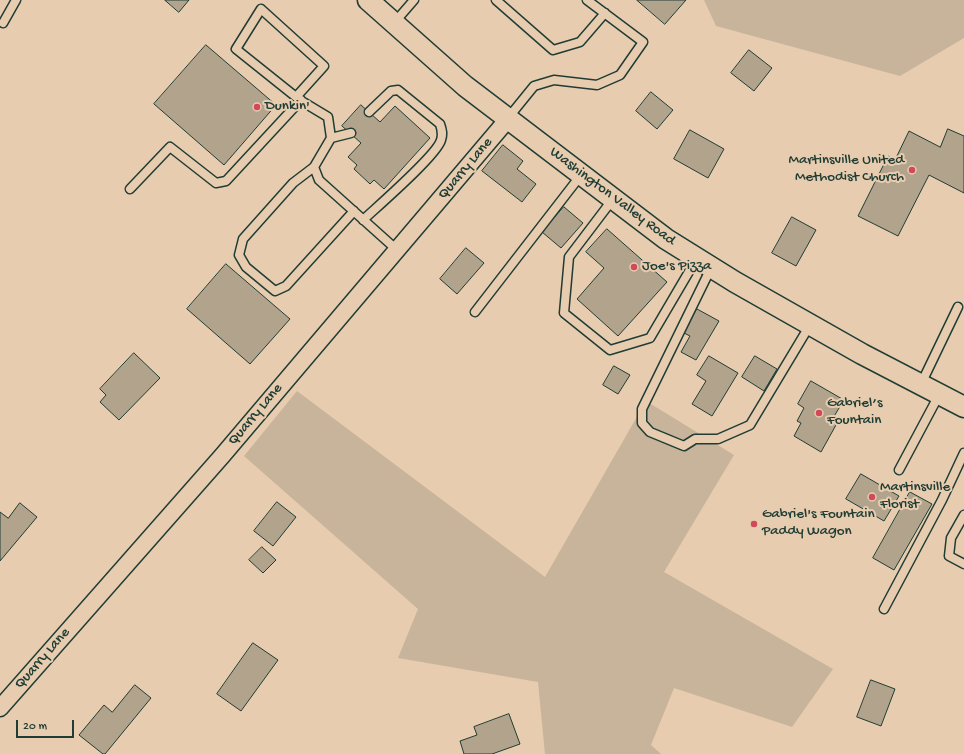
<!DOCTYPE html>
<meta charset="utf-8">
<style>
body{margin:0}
#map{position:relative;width:964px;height:754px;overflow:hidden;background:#e8ccaf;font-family:"Gochi Hand",sans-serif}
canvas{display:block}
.scale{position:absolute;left:16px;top:720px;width:58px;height:18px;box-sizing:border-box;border:2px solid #1f3d34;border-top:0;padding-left:5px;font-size:12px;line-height:14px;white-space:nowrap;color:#1f3d34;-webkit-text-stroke:3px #e8ccaf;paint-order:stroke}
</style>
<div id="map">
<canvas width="964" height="754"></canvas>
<div class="scale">20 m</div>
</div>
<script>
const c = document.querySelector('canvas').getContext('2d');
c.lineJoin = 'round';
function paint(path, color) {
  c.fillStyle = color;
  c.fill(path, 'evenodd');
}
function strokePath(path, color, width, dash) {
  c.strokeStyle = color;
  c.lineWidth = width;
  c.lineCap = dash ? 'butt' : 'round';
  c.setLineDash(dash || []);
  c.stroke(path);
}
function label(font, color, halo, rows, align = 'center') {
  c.font = font + ' "Gochi Hand",sans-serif';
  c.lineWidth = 4;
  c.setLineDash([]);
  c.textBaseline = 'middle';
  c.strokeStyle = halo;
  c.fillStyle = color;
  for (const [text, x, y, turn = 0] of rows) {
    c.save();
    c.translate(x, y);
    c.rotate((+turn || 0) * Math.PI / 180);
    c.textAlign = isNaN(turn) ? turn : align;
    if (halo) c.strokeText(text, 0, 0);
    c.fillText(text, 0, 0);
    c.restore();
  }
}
const green = new Path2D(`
 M704,0H964V38L900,76L716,26Z
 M297,391L545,577L646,401L734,455L664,572L833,669L792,727L674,688L651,745L661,754H545L538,682L398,658L418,609L244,456Z`);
const building = new Path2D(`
 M165,0H189L179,12Z
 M637,0H686L665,24Z
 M206,45L276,105L224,165L154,104Z
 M749,50L772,68L754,91L731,73Z
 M651,92L673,110L657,129L636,111Z
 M361,105L380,122L395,106L430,138L384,189L374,180L370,184L354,169L357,165L348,157L361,143L342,126Z
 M948,129L964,136V193L929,175L898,236L858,216L888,156L895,160L909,131L940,147Z
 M690,130L724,149L708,178L674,159Z
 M503,145L523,161L517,169L536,184L522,202L482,171Z
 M564,207L583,223L561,248L542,232Z
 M792,217L816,230L796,266L772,253Z
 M607,229L667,282L618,336L577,299L604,268L586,252Z
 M466,248L484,263L457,294L440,279Z
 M226,264L290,319L250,364L187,309Z
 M697,309L719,321L696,360L681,352L690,336L684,333Z
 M134,353L160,378L119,420L100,402L106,395L100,389Z
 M709,356L738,373L712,416L692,404L706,381L697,375Z
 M755,356L777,369L764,391L742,377Z
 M614,366L630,375L618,394L603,385Z
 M811,381L844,400L833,418L836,425L821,452L794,436L801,423L797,421L804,408L798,404Z
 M861,474L899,496L884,521L846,499Z
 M910,492L932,504L894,570L873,558Z
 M277,502L296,517L273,546L254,531Z
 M20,503L37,517L0,561V512L8,518Z
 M262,547L276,560L263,573L249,560Z
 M253,643L278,660L241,711L217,694Z
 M871,680L895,689L881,726L857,717Z
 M135,685L151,698L105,754H103L79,735L104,705L112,712Z
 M509,714L520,744L492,754H464L460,741L477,735L474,727Z`);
const service = new Path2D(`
 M496,0L553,50L580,42L605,13
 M261,9L324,66L296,97L236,49Z
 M3,23L16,0
 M394,23L414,0
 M298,99L328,117L331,138L314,167L319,180L397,250
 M508,118L534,86L554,80L597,85L620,75L643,42L587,0
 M331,138L351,133
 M314,167L293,183L243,239L239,255L246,267L275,291L286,286L354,211
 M130,189L170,147L216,183L226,181L301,100
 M613,199L569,257L564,313L610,350L650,338L697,258
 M363,220C378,206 437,155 441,140C443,134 442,130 440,124L398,90L391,91L369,112
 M711,268L642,409V423L650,432L684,446L695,439H718L750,425L810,325
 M475,312L581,175
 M921,384L958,307
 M899,470L939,395
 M964,515L951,538L949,556L964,564
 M884,609L942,500L964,453`);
const minor = new Path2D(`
 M0,708L222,456L508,119`);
const tertiary = new Path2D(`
 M368,0L465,86L666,239L735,282L862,354L964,407`);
const markers = [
 [257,107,4,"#d1495b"],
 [912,170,4,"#d1495b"],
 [634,267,4,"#d1495b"],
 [819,413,4,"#d1495b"],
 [872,497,4,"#d1495b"],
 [754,524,4,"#d1495b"]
];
const poiNames = [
 ["Dunkin'",265,107],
 ["Martinsville United",904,161,"right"],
 ["Methodist Church",904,178,"right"],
 ["Joe's Pizza",642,267],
 ["Gabriel’s",827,404],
 ["Fountain",827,421],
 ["Martinsville",880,488],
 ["Florist",880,505],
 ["Gabriel's Fountain",762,515],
 ["Paddy Wagon",762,532]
];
const streetNames = [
 ["Quarry Lane",466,169,-50],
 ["Washington Valley Road",612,197,37],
 ["Quarry Lane",256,415,-50],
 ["Quarry Lane",43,659,-49]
];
paint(green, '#c7b49a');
paint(building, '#b1a38c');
strokePath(building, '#1f3d34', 1);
strokePath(service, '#1f3d34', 11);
strokePath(minor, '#1f3d34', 19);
strokePath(tertiary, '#1f3d34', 23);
strokePath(service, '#e8ccaf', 8);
strokePath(minor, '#e8ccaf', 16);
strokePath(tertiary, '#e8ccaf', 20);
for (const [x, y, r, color] of markers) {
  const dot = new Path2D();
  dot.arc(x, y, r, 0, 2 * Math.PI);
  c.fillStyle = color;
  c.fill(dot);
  strokePath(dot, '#e8ccaf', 1.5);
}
label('15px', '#1f3d34', '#e8ccaf', poiNames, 'left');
label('15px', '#1f3d34', '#e8ccaf', streetNames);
</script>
